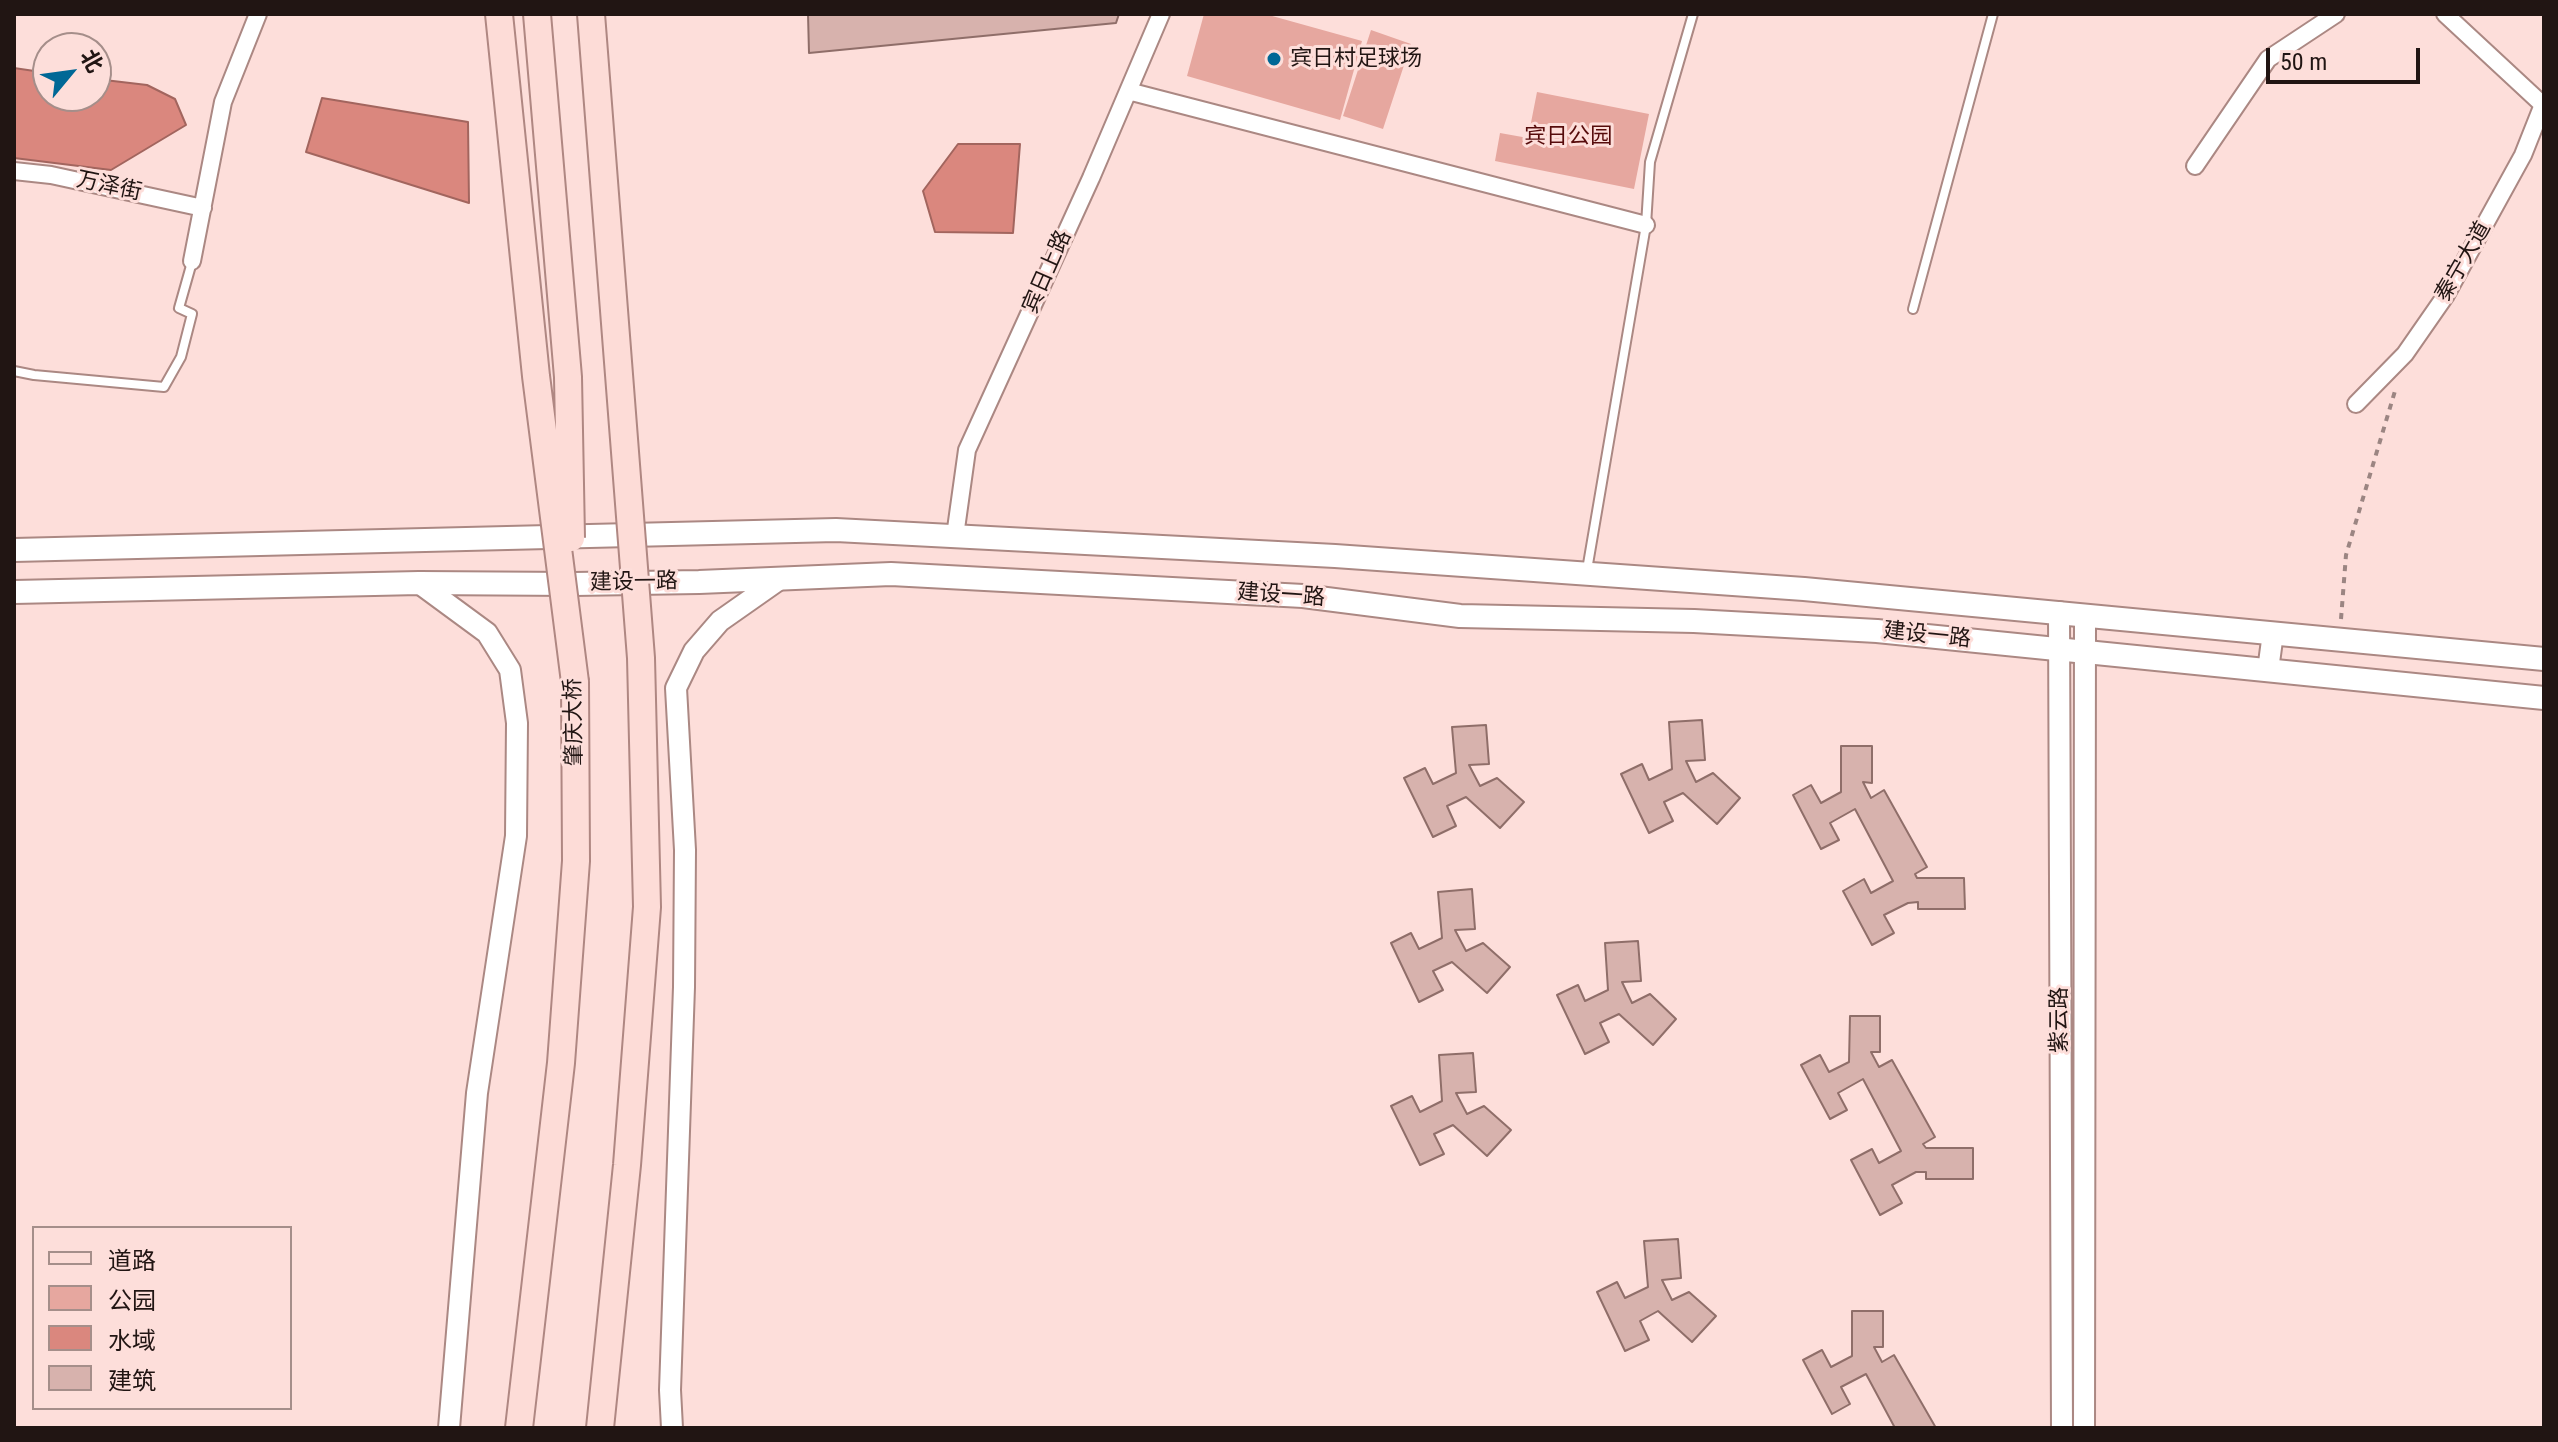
<!DOCTYPE html>
<meta charset="utf-8">
<style>
body{margin:0}
#map{position:relative;width:2558px;height:1442px;overflow:hidden;background:#fddeda;font-family:"Roboto Condensed","Noto Sans SC",sans-serif}
canvas{display:block}
.frame{position:absolute;inset:0;border:16px solid #211513;pointer-events:none}
.legend{position:absolute;left:32px;top:1226px;width:260px;height:184px;box-sizing:border-box;background:#fddeda;border:2px solid #a58e8a;margin:0;padding:10px 14px;list-style:none;font-size:24px;color:#211513}
.legend li{display:flex;align-items:center;gap:16px;height:40px}
.legend b{width:40px;border:2px solid #a58e8a}
.north{position:absolute;left:32px;top:32px;width:80px;height:80px;box-sizing:border-box;background:#fddeda;border:2px solid #a58e8a;border-radius:50%;rotate:61deg;font-size:22px;font-weight:700;line-height:32px;text-align:center;color:#211513}
.north::after{content:'';display:block;margin:auto;width:28px;height:36px;background:#006896;clip-path:polygon(50% 0,100% 100%,50% 72%,0 100%)}
.scale{position:absolute;left:2266px;top:48px;width:154px;height:36px;box-sizing:border-box;border:4px solid #211513;border-top:0;padding-left:10px;font-size:24px;line-height:28px;white-space:nowrap;color:#211513;-webkit-text-stroke:6px #fddeda;paint-order:stroke}
</style>
<div id="map">
<canvas width="2558" height="1442"></canvas>
<div class="frame"></div>
<ul class="legend">
<li><b style="height:10px;background:#fddcd7"></b>道路</li>
<li><b style="height:22px;background:#e6a79f"></b>公园</li>
<li><b style="height:22px;background:#da877e"></b>水域</li>
<li><b style="height:22px;background:#d7b2ad"></b>建筑</li>
</ul>
<div class="north">北</div>
<div class="scale">50 m</div>
</div>
<script>
const c = document.querySelector('canvas').getContext('2d');
c.lineJoin = 'round';
function paint(path, color) {
  c.fillStyle = color;
  c.fill(path, 'evenodd');
}
function strokePath(path, color, width, dash) {
  c.strokeStyle = color;
  c.lineWidth = width;
  c.lineCap = dash ? 'butt' : 'round';
  c.setLineDash(dash || []);
  c.stroke(path);
}
function label(font, color, halo, rows, align = 'center') {
  c.font = font + ' "Roboto Condensed","Noto Sans SC",sans-serif';
  c.lineWidth = 6;
  c.setLineDash([]);
  c.textBaseline = 'middle';
  c.strokeStyle = halo;
  c.fillStyle = color;
  for (const [text, x, y, turn = 0] of rows) {
    c.save();
    c.translate(x, y);
    c.rotate((+turn || 0) * Math.PI / 180);
    c.textAlign = isNaN(turn) ? turn : align;
    if (halo) c.strokeText(text, 0, 0);
    c.fillText(text, 0, 0);
    c.restore();
  }
}
const green = new Path2D(`
 M1204,14H1265L1362,41L1340,120L1187,76Z
 M1371,30L1411,44L1383,129L1343,116Z
 M1537,92L1649,114L1634,189L1495,161L1500,133L1528,138Z`);
const water = new Path2D(`
 M14,68L48,73V96H96V79L147,85L175,99L186,125L111,170L14,158Z
 M322,98L468,122L469,203L306,152Z
 M958,144H1020L1013,233L935,232L923,191Z`);
const building = new Path2D(`
 M808,14H1119L1116,23L809,53Z
 M1702,720L1705,760L1686,761L1696,782L1713,773L1740,798L1717,824L1683,793L1664,802L1673,821L1649,833L1621,774L1642,764L1649,780L1672,769L1669,722Z
 M1486,725L1489,764L1469,765L1480,786L1497,778L1524,802L1500,828L1466,797L1447,806L1456,826L1433,837L1404,778L1425,768L1433,784L1456,773L1452,727Z
 M1841,746H1872V783L1863,782L1871,798L1884,790L1927,867L1915,874L1917,878H1964L1965,909H1918V902L1908,903L1884,915L1894,933L1872,945L1843,891L1864,879L1871,893L1893,881L1855,809L1830,823L1839,840L1821,849L1793,795L1811,785L1821,803L1841,792Z
 M1472,889L1475,929L1455,930L1466,951L1483,943L1510,967L1487,993L1452,962L1433,971L1443,990L1419,1002L1391,943L1411,933L1419,949L1442,938L1438,892Z
 M1638,941L1641,981L1622,982L1632,1003L1650,994L1676,1019L1653,1045L1619,1014L1600,1023L1609,1042L1585,1054L1557,995L1578,985L1585,1001L1608,990L1605,943Z
 M1850,1016H1880V1052H1871L1879,1067L1892,1060L1935,1137L1923,1144L1926,1148H1973V1179H1926V1172H1916L1892,1185L1902,1203L1880,1215L1851,1160L1872,1149L1879,1163L1901,1151L1863,1079L1838,1093L1847,1110L1830,1119L1801,1065L1820,1055L1829,1072L1849,1062Z
 M1473,1053L1476,1092L1456,1093L1467,1114L1484,1106L1511,1130L1487,1156L1453,1125L1434,1134L1444,1154L1420,1165L1391,1106L1412,1096L1420,1112L1442,1101L1439,1055Z
 M1678,1239L1681,1278L1662,1280L1672,1300L1689,1292L1716,1316L1692,1342L1658,1311L1640,1321L1649,1340L1625,1351L1597,1292L1617,1282L1625,1298L1648,1287L1644,1241Z
 M1852,1311H1883V1347H1874L1882,1362L1894,1355L1936,1428H1895L1866,1374L1841,1387L1850,1404L1832,1414L1803,1360L1822,1350L1831,1367L1852,1356Z`);
const path = new Path2D(`
 M2341,619L2346,555L2395,391`);
const service = new Path2D(`
 M1913,309L1993,14
 M14,371L34,375L164,387L181,357L192,314L179,308L192,262
 M1587,570L1646,225L1650,162L1693,14`);
const minor = new Path2D(`
 M2445,14L2543,105
 M1128,91L1646,225
 M2195,166L2268,59L2336,14
 M14,171L51,175L203,208
 M192,261L223,102L258,14
 M2356,404L2405,354L2446,295L2523,155L2544,102
 M955,536L967,450L1091,178L1161,14`);
const tertiary = new Path2D(`
 M419,583L487,633L510,670L517,723L516,836L477,1093L449,1428
 M2059,612L2062,1428
 M2268,670L2273,633
 M672,1428L670,1390L684,987L685,850L676,688L694,651L720,621L777,581
 M2084,1428L2085,616`);
const secondary = new Path2D(`
 M14,550L836,530L1335,556L1804,589L2544,659
 M14,592L419,583L574,584L699,582L891,574L1303,596L1460,616L1694,621L1877,631L2544,698`);
const primary = new Path2D(`
 M519,1428L561,1063L576,861L575,682`);
const primaryBridge = new Path2D(`
 M499,14L536,376L575,682
 M537,14L568,377L571,538
 M591,14L641,658L647,907L627,1165L600,1428`);
const markers = [
 [1274,59,8,"#006896"]
];
const poiNames = [
 ["宾日村足球场",1290,59]
];
const parkNames = [
 ["宾日公园",1568,137]
];
const streetNames = [
 ["万泽街",109,187,12],
 ["秦宁大道",2464,262,-60],
 ["宾日上路",1048,272,-66],
 ["建设一路",634,583,-1],
 ["建设一路",1281,596,4],
 ["建设一路",1927,636,6],
 ["肇庆大桥",575,722,-91],
 ["紫云路",2060,1020,-90]
];
paint(green, '#e6a79f');
paint(water, '#da877e');
strokePath(water, '#a2655e', 2);
paint(building, '#d7b2ad');
strokePath(building, '#8f6e69', 2);
strokePath(service, '#ab8883', 12);
strokePath(minor, '#ab8883', 20);
strokePath(tertiary, '#ab8883', 24);
strokePath(secondary, '#ab8883', 26);
strokePath(primary, '#af8782', 30);
strokePath(path, '#9b8582', 4, [6, 6]);
strokePath(service, '#fff', 8);
strokePath(minor, '#fff', 16);
strokePath(tertiary, '#fff', 20);
strokePath(secondary, '#fff', 22);
strokePath(primary, '#fddcd7', 26);
strokePath(primaryBridge, '#af8782', 30, []);
strokePath(primaryBridge, '#fddcd7', 26);
for (const [x, y, r, color] of markers) {
  const dot = new Path2D();
  dot.arc(x, y, r, 0, 2 * Math.PI);
  c.fillStyle = color;
  c.fill(dot);
  strokePath(dot, '#fddeda', 3);
}
label('22px', '#211513', '#fddeda', poiNames, 'left');
label('22px', '#560b0b', '#fddeda', parkNames);
label('22px', '#211513', '#fddeda', streetNames);
</script>
